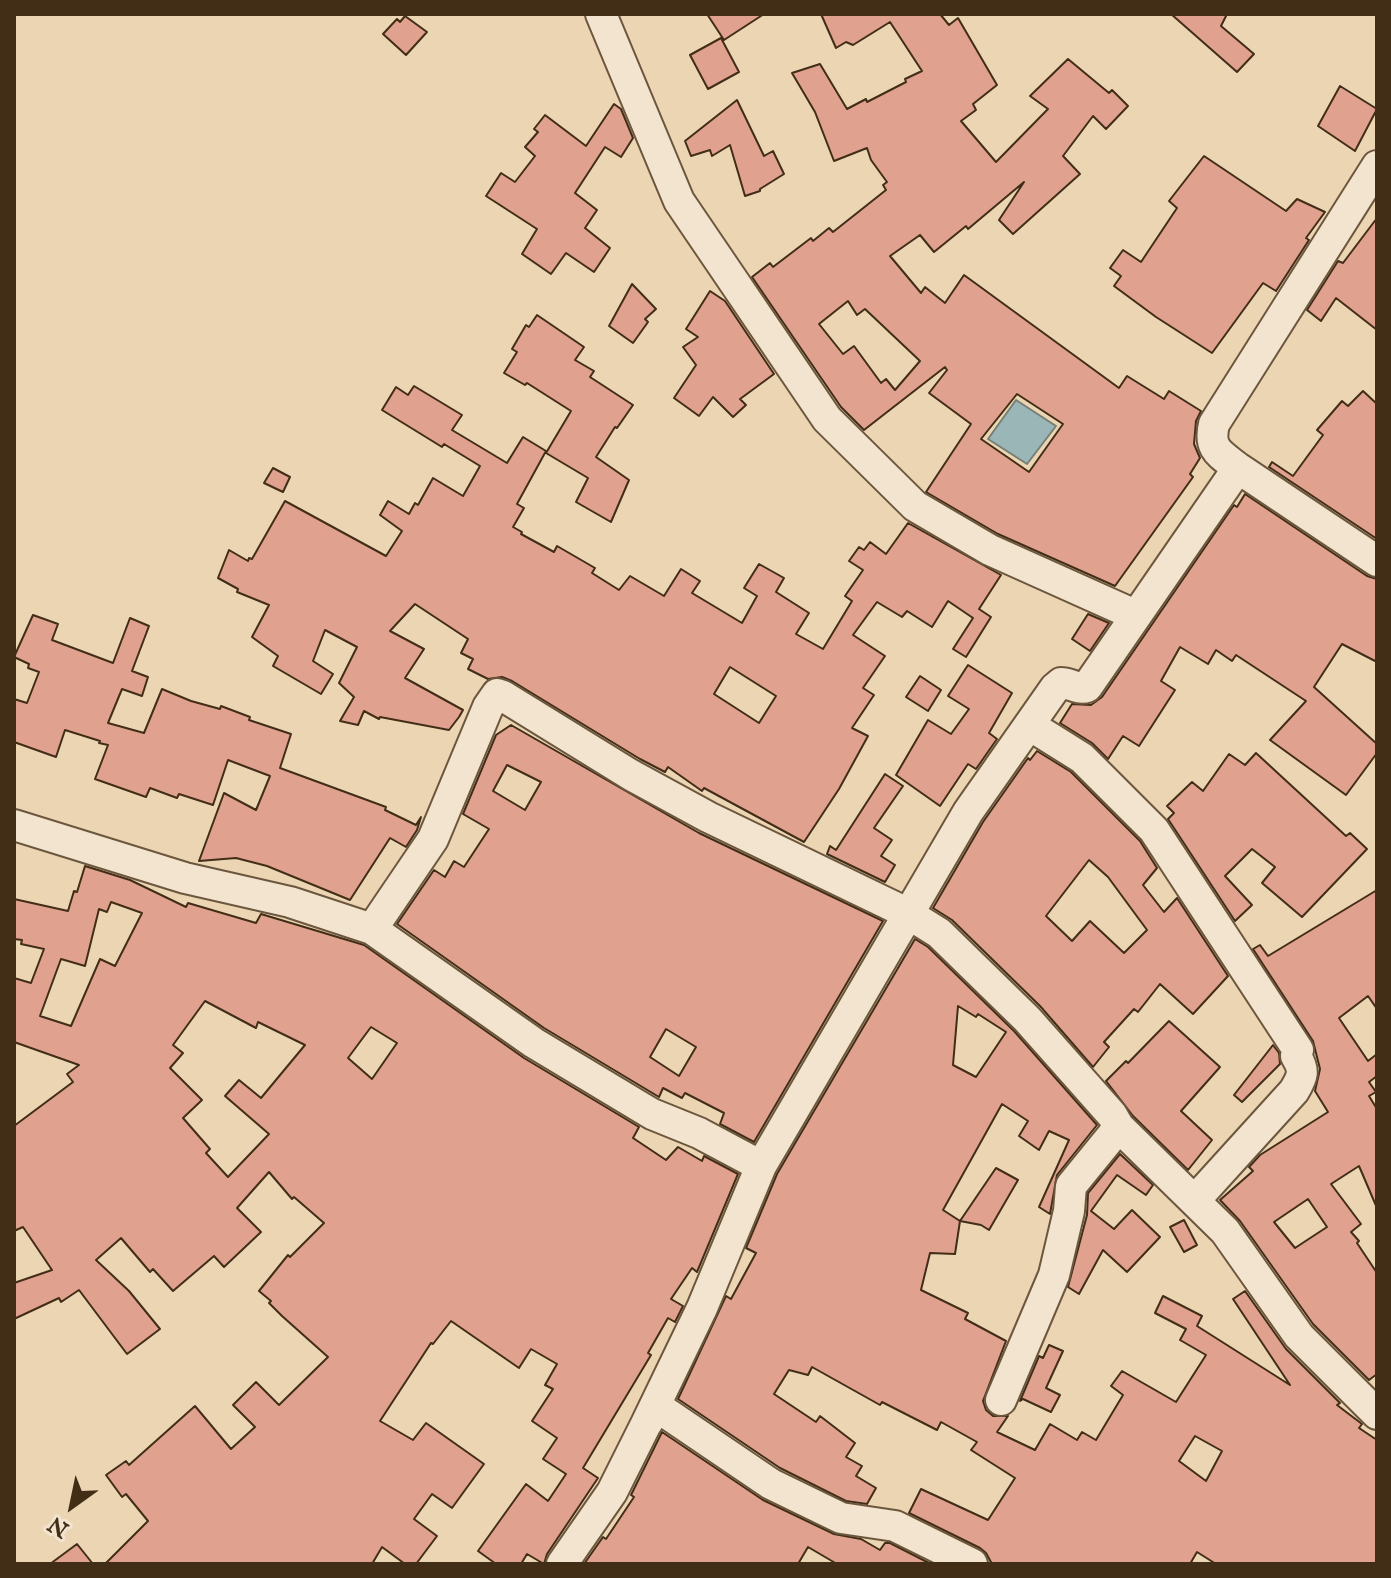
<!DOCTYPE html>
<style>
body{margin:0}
#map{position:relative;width:1391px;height:1578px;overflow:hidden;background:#ebd5b3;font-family:"IM FELL English",serif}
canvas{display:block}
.frame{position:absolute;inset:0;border:16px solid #422d17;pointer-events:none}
.north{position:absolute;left:32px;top:1466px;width:80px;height:80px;-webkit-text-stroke:6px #f2e4ce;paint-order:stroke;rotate:213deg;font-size:22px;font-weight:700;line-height:32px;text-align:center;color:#422d17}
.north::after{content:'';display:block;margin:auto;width:28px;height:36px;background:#422d17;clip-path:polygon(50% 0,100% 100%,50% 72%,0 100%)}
</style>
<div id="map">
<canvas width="1391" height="1578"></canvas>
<div class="frame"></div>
<div class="north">N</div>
</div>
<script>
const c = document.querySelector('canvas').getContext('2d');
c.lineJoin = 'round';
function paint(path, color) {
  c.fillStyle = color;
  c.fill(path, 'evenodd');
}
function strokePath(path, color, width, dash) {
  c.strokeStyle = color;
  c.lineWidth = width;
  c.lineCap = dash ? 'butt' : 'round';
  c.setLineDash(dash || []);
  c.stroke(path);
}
const water = new Path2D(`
 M1016,400L1056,426L1027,464L988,439Z`);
const building = new Path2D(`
 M707,14H764L724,40Z
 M821,14H940L949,25L958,18L997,85L973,104L976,110L961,121L996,162L1048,109L1030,96L1068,59L1109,93L1112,90L1128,106L1106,129L1093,116L1063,156L1080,174L1013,234L999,220L1024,182L968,229L966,226L934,252L920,235L890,256L921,293L925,287L945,303L964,275L1119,388L1127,376L1164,399L1169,391L1201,411L1196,421L1194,444L1200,458L1190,474L1193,477L1115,586L998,534L926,492L971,424L929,393L947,370L945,367L864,430L841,407L752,277L770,263L773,267L811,238L813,241L829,228L833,232L886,190L883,185L887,182L871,160L867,148L834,161L815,112L792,73L820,64L847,109L866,99L867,102L906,82L905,79L922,71L890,22L853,45L846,42L836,48ZM848,301L857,315L865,309L920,361L895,390L886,379L881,383L854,346L843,354L819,324ZM1017,394L1063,424L1029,472L981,439Z
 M1171,14H1227L1221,26L1254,54L1237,72Z
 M405,16L427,32L406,55L383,34L397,19L400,22Z
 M721,38L739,72L708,89L690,55Z
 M1340,86L1377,109L1355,151L1318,126Z
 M737,100L764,156L773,151L784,174L760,189V191L745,196L730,145L712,156L710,150L691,156L685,141Z
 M614,104L621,109L633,138L621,157L605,147L575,193L597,210L585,228L610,248L594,272L566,253L551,274L522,254L537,229L486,196L501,173L515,182L535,156L525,147L538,132L534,129L545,115L586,146Z
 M1204,156L1286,211L1297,199L1325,212L1306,238L1309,240L1276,291L1263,283L1212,353L1156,317L1114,286L1121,276L1110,268L1123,250L1141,262L1177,208L1169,201Z
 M1377,218V330L1336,298L1321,321L1307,310L1338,261L1343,263Z
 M632,284L656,309L645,319L648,322L633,343L609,326Z
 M710,291L725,301L774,374L740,399L746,405L733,417L713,397L699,416L674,398L696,365L683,347L698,337L686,329Z
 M537,315L584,347L575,360L594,371L590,377L633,405L617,428L615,427L596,457L629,480L611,522L576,502L588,478L546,453L571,411L527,383L525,385L504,373L517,352L512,349L526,325L529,327Z
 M414,386L462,415L452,430L507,463L523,437L546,451L517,504L524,508L513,527L522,532L521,534L554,552L557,546L595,568L592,573L619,590L630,576L664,596L681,569L700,581L692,593L742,623L757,596L744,588L759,564L784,578L776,592L809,613L796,634L823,649L852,601L845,596L863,570L849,561L859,547L864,550L870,542L886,554L908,523L1001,575L979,609L991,617L966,657L953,649L973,618L948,601L932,627L907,611L902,617L877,602L853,635L885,656L863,688L874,695L852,728L868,736L839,789L804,842L704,788L702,791L668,767L665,772L640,759L512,681L502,677L488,679L468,669L473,659L461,653L468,639L415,604L390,631L424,649L405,678L463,710L459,717L449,730L380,717L379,719L364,711L358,725L340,721L354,697L339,683L357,647L325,630L313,661L333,674L321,694L273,666L278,656L252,637L269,605L237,592L238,589L218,578L229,550L248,561L249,558L252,559L285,501L386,556L402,531L380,515L388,501L409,514L415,503L418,505L433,478L463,496L480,466L444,444L442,447L382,410L396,387L408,395ZM730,667L776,696L759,723L714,694Z
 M1363,391L1377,404V539L1269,467L1272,462L1293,476L1323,435L1317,430L1342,401L1348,406Z
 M273,468L290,477L283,492L264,483Z
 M1245,494L1367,576L1377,579V662L1342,644L1314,687L1377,744V753L1346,795L1270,740L1306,701L1236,655L1232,661L1216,650L1208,664L1180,647L1161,681L1175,690L1139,746L1123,736L1108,759L1092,743L1060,723L1072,704L1091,705L1102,697L1234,505L1237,507Z
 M1088,614L1109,623L1090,651L1072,639Z
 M33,615L58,624L52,640L113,663L130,618L149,626L132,671L148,677L142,696L122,689L108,723L144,733L162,689L191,701L220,709L221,706L250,717L249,720L291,734L280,768L386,807L385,810L416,825L421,817L417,830L406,847L390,838L350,900L267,866L236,858L199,861L224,793L256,810L270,776L228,760L213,805L179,794L177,798L150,788L146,797L95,779L108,745L99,743L100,741L65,730L56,757L14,742V699L27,703L39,672L28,668L29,664L14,657Z
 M968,665L1012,693L989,733L997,739L976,769L968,764L940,806L896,775L928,720L951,734L969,709L948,696Z
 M920,676L941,690L928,711L906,697Z
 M511,725L699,833L883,921L754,1142L720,1124L724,1113L685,1093L682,1098L663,1088L659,1097L544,1028L397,924L434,870L445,877L454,861L464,867L489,829L463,814L496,735ZM507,765L541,782L525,810L493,791ZM666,1029L696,1047L679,1076L650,1057Z
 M1037,751L1071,772L1140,841L1157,868L1143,885L1164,912L1177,898L1228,976L1193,1014L1160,984L1138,1012L1134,1009L1104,1042L1109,1047L1093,1067L1040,1006L952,920L933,908L983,822L1028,758L1030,760ZM1089,860L1108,877L1147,930L1124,953L1090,921L1072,941L1046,916Z
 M1256,753L1346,836L1350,833L1367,849L1302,917L1262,883L1275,867L1252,849L1225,876L1252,905L1235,921L1168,819L1174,813L1167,806L1192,782L1203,791L1229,754L1245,765Z
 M885,774L903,786L874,828L892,840L881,856L895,865L885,882L827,854L830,846L836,850Z
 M85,866L130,880L186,907L188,903L256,923L261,914L364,945L524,1058L639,1127L633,1138L666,1160L678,1147L702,1161L704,1156L738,1174L697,1272L692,1268L671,1299L683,1306L675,1322L668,1318L648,1353L651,1355L583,1468L598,1478L547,1554L544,1564L527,1554L521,1564H496L478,1551L526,1484L548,1501L566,1474L543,1459L557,1438L532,1421L553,1389L545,1385L557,1364L531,1349L519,1368L451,1321L433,1344L431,1343L380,1421L413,1440L426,1423L484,1464L452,1508L432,1494L414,1519L437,1536L416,1564H405L382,1547L372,1564H105L148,1521L126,1494L122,1497L106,1475L126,1461L129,1465L195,1406L231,1449L255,1427L233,1405L256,1382L279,1405L328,1357L282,1316L269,1303L271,1301L259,1291L288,1255L290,1257L324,1223L294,1197L292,1199L269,1172L237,1208L261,1232L224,1267L214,1256L173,1291L153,1269L150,1272L121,1238L96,1260L129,1291L160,1329L127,1354L79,1290L61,1302L59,1298L14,1319V1283L52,1270L23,1227L14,1231V1126L73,1082L67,1074L79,1065L14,1042V978L31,983L44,949L21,944L22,940L14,939V899L68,911L74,891L77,892ZM111,902L142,913L115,966L100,959L71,1026L40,1016L61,959L85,966L99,909L107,912ZM205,1001L256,1028L258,1022L305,1045L261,1098L239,1080L225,1096L269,1134L228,1177L206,1153L210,1149L183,1118L202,1100L170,1068L183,1053L173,1045ZM371,1027L397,1043L372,1079L348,1058Z
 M1377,890V1009L1368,996L1339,1018L1368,1061L1377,1054V1076L1369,1082L1376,1092L1369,1096L1377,1109V1208L1359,1166L1331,1184L1361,1224L1351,1232L1359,1241L1357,1243L1377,1273V1374L1369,1380L1313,1324L1240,1221L1220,1200L1253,1171L1249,1167L1260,1155L1328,1112L1315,1091L1320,1069L1313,1041L1253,949L1260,945L1268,956ZM1308,1199L1327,1227L1295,1248L1274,1222Z
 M915,939L928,947L1014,1031L1097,1125L1057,1175L1050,1214L1039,1207L1069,1140L1049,1131L1039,1150L1019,1136L1028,1121L1002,1104L943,1210L960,1221L996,1168L1018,1180L989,1230L981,1225L960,1221L955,1254L930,1253L921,1290L968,1313L965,1319L1006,1341L983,1401L986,1410L993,1416H1008L997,1432L1035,1450L1050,1424L1077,1440L1082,1432L1096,1440L1123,1395L1111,1386L1122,1371L1176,1402L1206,1355L1180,1340L1186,1329L1155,1313L1163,1296L1202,1316L1197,1326L1290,1385L1233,1299L1245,1291L1286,1349L1340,1403L1337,1405L1362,1424L1359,1428L1377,1440V1564H1216L1197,1552L1190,1564H992L986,1553L980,1548L909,1513L921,1489L988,1520L1015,1478L971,1450L977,1442L941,1422L937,1430L882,1402L880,1405L812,1367L808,1375L789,1370L774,1394L816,1422L820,1416L855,1443L846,1457L862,1466L856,1476L876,1488L867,1504L846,1501L780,1468L678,1399L726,1296L731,1299L756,1253L746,1248L777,1174ZM958,1006L976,1017L978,1014L1006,1032L976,1077L953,1065ZM1195,1436L1222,1451L1206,1481L1179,1461Z
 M1169,1021L1220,1067L1181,1111L1212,1140L1188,1170L1133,1116L1106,1081L1126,1061L1128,1063Z
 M1273,1045L1279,1053L1280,1064L1242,1102L1234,1095Z
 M1120,1154L1153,1185L1146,1195L1117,1175L1091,1211L1114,1229L1132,1210L1160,1237L1127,1272L1103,1250L1079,1294L1068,1287L1087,1215L1088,1193Z
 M1184,1220L1197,1245L1184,1252L1170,1227Z
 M1049,1345L1063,1351L1046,1388L1060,1395L1051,1412L1023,1399L1020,1401L1039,1356L1043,1358Z
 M662,1432L763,1500L834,1534L861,1539L880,1550L885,1543H890L931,1564H837L808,1547L798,1564H584L603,1537L606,1539L634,1497L631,1495Z
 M77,1544L93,1564H50Z`);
const minor = new Path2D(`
 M601,14L679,201L827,419L915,506L990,550L1135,615
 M1377,166L1214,424C1208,449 1219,453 1238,468L1377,561
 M1031,726L1082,758L1154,830L1298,1050L1296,1056C1305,1071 1303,1076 1294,1091L1195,1200
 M14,825L185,878L290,902L372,929L433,839L488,707L497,694L503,696L631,775L708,817L907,913L939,933L1027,1019L1112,1115L1119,1127L1225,1231L1299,1336L1377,1414
 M372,929L534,1043L652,1114L699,1133L761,1166
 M1001,1400L1054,1275L1069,1211L1071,1186L1119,1127
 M647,1423L656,1406L771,1484L841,1518L895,1526L972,1564
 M562,1564L612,1492L646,1424L702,1308L761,1166L968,812L1055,688L1061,683C1070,683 1078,690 1087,687L1238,468`);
paint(water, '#9bb6b6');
strokePath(water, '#777f76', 2);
paint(building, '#e0a18e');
strokePath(building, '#422d17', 2);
strokePath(minor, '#6c573e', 34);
strokePath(minor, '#f2e4ce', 30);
</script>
